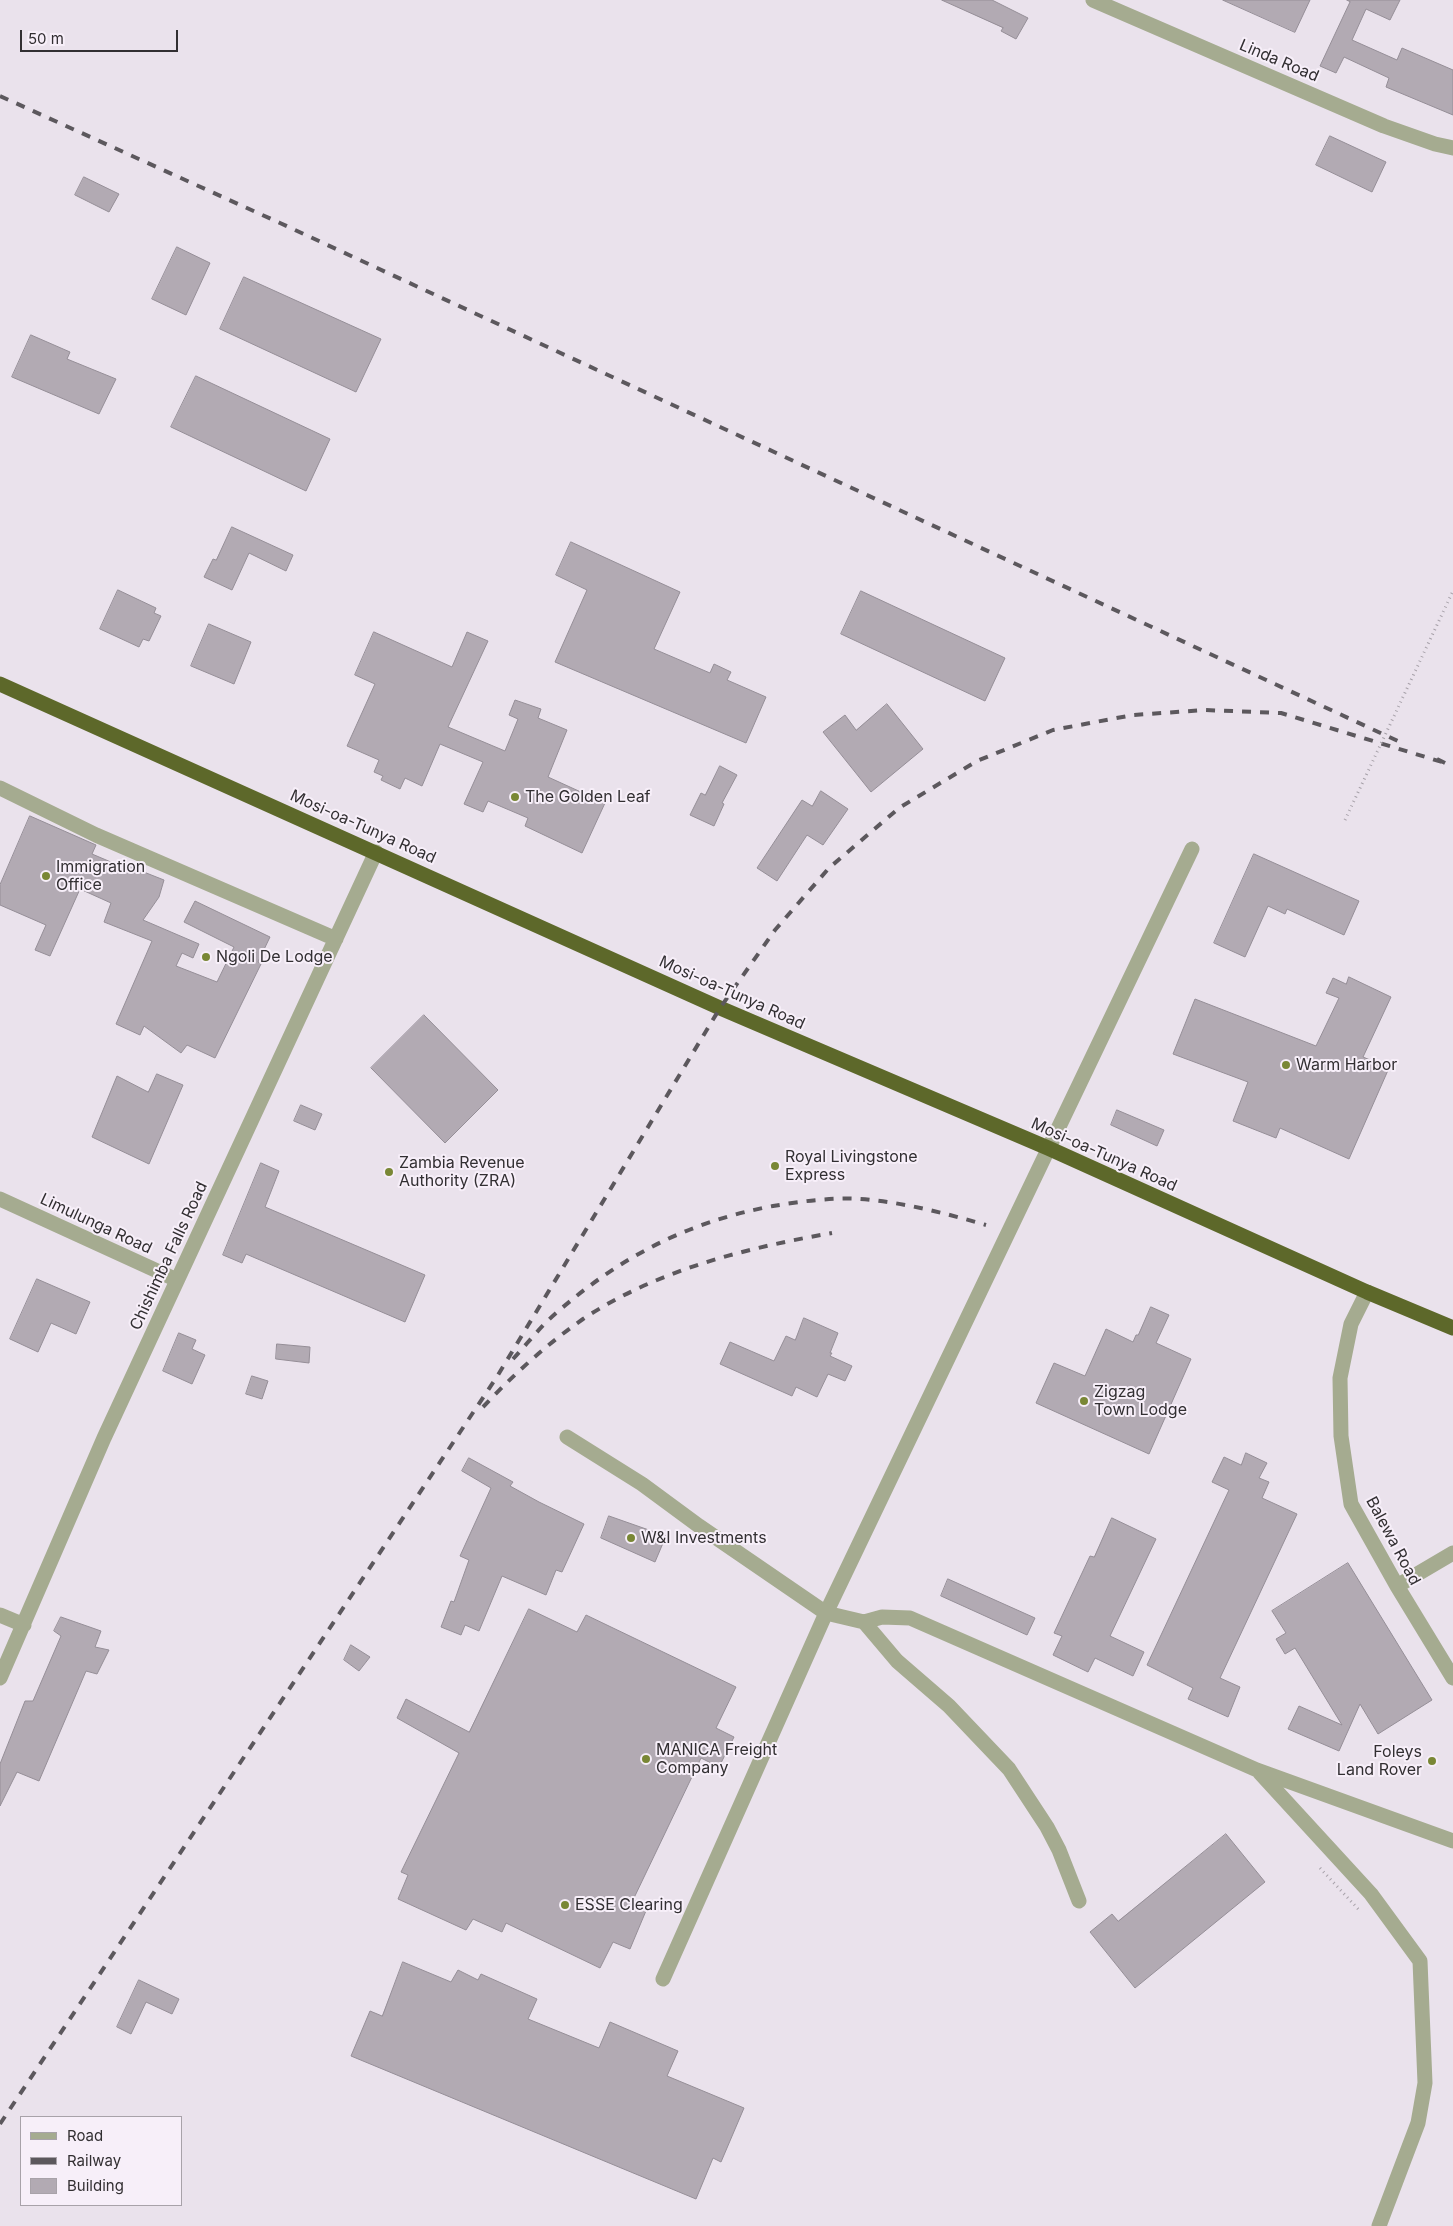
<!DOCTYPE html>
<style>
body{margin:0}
#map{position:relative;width:1453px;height:2226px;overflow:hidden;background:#eae2ec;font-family:Inter,sans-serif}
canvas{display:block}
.legend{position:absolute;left:20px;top:2116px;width:162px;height:90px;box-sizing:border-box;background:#f7eff9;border:1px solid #a8a2a9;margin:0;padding:6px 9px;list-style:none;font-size:15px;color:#322f32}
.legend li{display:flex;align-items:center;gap:10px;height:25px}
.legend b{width:25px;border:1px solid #a8a2a9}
.scale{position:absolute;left:20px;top:30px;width:158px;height:22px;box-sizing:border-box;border:2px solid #322f32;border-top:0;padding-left:6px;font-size:15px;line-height:18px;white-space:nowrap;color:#322f32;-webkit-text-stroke:4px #f7eff9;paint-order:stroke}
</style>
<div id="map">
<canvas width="1453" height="2226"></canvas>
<ul class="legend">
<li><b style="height:6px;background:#a5ab90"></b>Road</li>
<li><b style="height:6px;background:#5c585d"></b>Railway</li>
<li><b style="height:14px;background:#b2aab3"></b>Building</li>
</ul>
<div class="scale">50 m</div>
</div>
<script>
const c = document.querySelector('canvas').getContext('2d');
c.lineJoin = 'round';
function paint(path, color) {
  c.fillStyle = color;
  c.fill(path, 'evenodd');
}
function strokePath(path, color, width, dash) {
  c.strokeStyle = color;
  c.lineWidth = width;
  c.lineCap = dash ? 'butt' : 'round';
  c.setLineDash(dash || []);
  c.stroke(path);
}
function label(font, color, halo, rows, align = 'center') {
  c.font = font + ' Inter,sans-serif';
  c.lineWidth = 4;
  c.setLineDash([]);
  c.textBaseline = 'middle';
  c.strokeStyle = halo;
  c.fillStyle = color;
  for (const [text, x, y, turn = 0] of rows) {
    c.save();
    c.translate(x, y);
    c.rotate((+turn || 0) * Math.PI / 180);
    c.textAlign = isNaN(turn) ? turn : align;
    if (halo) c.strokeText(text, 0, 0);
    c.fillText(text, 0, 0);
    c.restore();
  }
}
const building = new Path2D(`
 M942,0H992L1028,18L1016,39L1001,31L1003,28Z
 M1223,0H1310L1295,32Z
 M1347,0H1400L1390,20L1366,9L1352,40L1397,60L1402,48L1453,70V115L1386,87L1389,78L1344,57L1336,73L1320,66L1350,2Z
 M1330,136L1386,162L1372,192L1316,165Z
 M84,177L119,194L109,212L75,195Z
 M177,247L210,263L186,315L152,299Z
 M244,277L381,339L356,392L220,329Z
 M31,335L70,352L67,359L116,379L99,414L12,377Z
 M196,376L330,439L306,491L171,427Z
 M232,527L293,555L286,571L249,553L232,590L204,577L213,559L216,560Z
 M571,542L680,592L654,649L710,673L714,664L731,672L727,680L766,697L746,743L555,662L587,590L556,575Z
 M118,590L156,608L154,613L161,616L149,641L143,639L139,647L100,629Z
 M861,591L1005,658L985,701L841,634Z
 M209,624L251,642L234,684L191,666Z
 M374,632L452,667L467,632L488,641L448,727L505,751L518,719L509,715L515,700L541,709L538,718L567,730L548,777L605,803L582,853L525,826L528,818L488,801L483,812L464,804L483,762L440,744L422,786L405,778L400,789L381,780L383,776L374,772L379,760L347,746L375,684L355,675Z
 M887,704L923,749L871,792L823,732L845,715L856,730Z
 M720,766L737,775L722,803L724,804L714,826L690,815L701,793L705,795Z
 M821,791L848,809L823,845L807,835L777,881L757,868L802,800L812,806Z
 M30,816L96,845L92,854L125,868L126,865L164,880L159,897L143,920L199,944L193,958L182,953L176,966L217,982L234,947L184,922L195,901L270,937L258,962L261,964L215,1058L187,1045L181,1053L144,1026L140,1035L116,1024L152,941L104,922L111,903L80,889L50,956L35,950L46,925L0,905V885Z
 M1254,854L1359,901L1344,935L1287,909L1285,914L1268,906L1245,957L1214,943Z
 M1349,977L1391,997L1363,1057L1389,1068L1349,1159L1280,1128L1276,1138L1233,1121L1248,1082L1173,1054L1195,999L1316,1046L1339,998L1326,993L1333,978L1346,984Z
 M424,1015L498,1090L445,1143L371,1068Z
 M157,1074L183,1085L149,1164L92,1137L117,1076L148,1092Z
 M301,1105L322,1114L315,1130L294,1121Z
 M1117,1110L1164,1130L1157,1146L1111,1125Z
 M261,1163L279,1171L265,1207L425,1275L405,1322L246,1254L242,1263L223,1255Z
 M37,1279L90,1302L76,1334L51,1323L38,1352L10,1339Z
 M1151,1307L1169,1315L1156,1343L1191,1359L1149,1454L1036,1403L1054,1363L1085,1376L1106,1329L1133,1342L1136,1335H1138Z
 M804,1318L838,1333L830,1353H832L830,1356L852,1366L845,1381L828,1374L817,1397L796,1387L792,1396L720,1364L730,1342L774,1361L786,1336L795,1340Z
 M179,1333L196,1340L192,1349L205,1355L192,1384L163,1371Z
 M277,1344L310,1347L309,1363L276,1359Z
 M252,1376L268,1381L262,1399L246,1394Z
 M1246,1453L1267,1463L1259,1478L1269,1482L1262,1498L1297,1514L1220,1678L1240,1687L1228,1717L1188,1699L1193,1688L1147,1665L1229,1490L1212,1482L1224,1457L1241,1465Z
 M469,1458L513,1482L510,1486L539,1502L584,1524L562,1572L556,1570L546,1595L502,1576L479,1631L465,1625L461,1635L441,1627L451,1601L454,1602L469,1560L460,1556L491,1488L462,1471Z
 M609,1516L666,1536L655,1562L601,1538Z
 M1112,1518L1156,1539L1110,1636L1144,1652L1133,1676L1095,1658L1088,1672L1053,1655L1062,1636L1054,1633L1090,1556L1094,1557Z
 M1348,1563L1432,1700L1378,1734L1360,1704L1339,1751L1288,1729L1299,1706L1342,1725L1295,1648L1285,1654L1276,1639L1286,1633L1272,1611Z
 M948,1579L1035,1618L1027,1635L941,1596Z
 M529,1609L577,1632L586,1615L736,1687L716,1728L734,1737L719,1767L701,1758L633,1900L648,1906L630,1949L613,1942L600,1968L506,1923L502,1932L473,1919L466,1930L398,1899L408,1875L401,1872L459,1753L397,1718L406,1699L469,1732Z
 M61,1617L101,1631L95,1647L109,1650L97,1674L86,1671L39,1781L17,1772L0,1806V1764L25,1701H33L61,1636L54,1631Z
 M351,1645L370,1657L359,1671L344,1660Z
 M1226,1834L1265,1882L1135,1988L1090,1932L1112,1914L1118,1921Z
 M403,1962L451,1982L458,1970L478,1980L481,1974L537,1999L528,2019L599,2048L610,2022L678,2051L667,2076L744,2108L721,2162L713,2158L696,2199L351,2056L370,2011L382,2016Z
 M139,1980L179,1999L172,2014L146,2002L131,2034L117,2027Z`);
const path = new Path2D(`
 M1320,1868L1360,1911`);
const minor = new Path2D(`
 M1093,0L1384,126L1435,144L1453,148
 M0,788L96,835L336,939
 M0,1199L177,1280
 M1367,1292L1351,1324L1340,1378L1341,1436L1351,1504L1397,1586L1453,1678
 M567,1437L642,1484L699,1526L826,1613L864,1622L882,1617L910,1618L1257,1770L1453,1841
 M1397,1586L1453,1553
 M0,1615L24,1625
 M864,1622L897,1661L949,1706L1009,1769L1047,1827L1059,1850L1079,1901
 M0,1678L104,1438L376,852
 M1260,1773L1371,1894L1420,1961L1425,2083L1418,2123L1379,2226
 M663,1979L826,1613L1192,849`);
const highway = new Path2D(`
 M0,684L720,1008L1048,1148L1367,1292L1453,1328`);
const rail = new Path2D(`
 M0,96L280,223L1400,742
 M1437,759L1453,767
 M513,1359C527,1344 540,1327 555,1314C620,1257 687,1222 773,1206C803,1201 840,1196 871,1200C910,1204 948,1214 986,1225
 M483,1407C513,1375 547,1344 583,1319C657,1270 746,1248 832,1233
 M0,2124L498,1375L720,1008L775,930L829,868L899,808L977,761L1053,730L1133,715L1205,710L1281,713L1442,762`);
const pathBridge = new Path2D(`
 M1345,820L1453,591`);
const markers = [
 [515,797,5,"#798735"],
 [46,876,5,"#798735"],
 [206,957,5,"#798735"],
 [1286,1065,5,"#798735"],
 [775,1166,5,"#798735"],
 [389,1172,5,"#798735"],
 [1084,1401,5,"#798735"],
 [631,1538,5,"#798735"],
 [646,1759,5,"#798735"],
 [1432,1761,5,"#798735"],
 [565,1905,5,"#798735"]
];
const streetNames = [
 ["Linda Road",1279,61,23],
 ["Mosi-oa-Tunya Road",363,827,24],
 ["Mosi-oa-Tunya Road",732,993,24],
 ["Mosi-oa-Tunya Road",1104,1155,24],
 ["Limulunga Road",96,1224,25],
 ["Chishimba Falls Road",169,1256,-65],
 ["Balewa Road",1393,1541,62]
];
const poiNames = [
 ["The Golden Leaf",525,797],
 ["Immigration",56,867],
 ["Office",56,885],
 ["Ngoli De Lodge",216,957],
 ["Warm Harbor",1296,1065],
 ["Royal Livingstone",785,1157],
 ["Express",785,1175],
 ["Zambia Revenue",399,1163],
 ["Authority (ZRA)",399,1181],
 ["Zigzag",1094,1392],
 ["Town Lodge",1094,1410],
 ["W&I Investments",641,1538],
 ["MANICA Freight",656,1750],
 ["Company",656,1768],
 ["Foleys",1422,1752,"right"],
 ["Land Rover",1422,1770,"right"],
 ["ESSE Clearing",575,1905]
];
paint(building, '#b2aab3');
strokePath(building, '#958e97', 1);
strokePath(path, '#a7a1a9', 3, [1, 4]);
strokePath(minor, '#a5ab90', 15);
strokePath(highway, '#5d682a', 15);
strokePath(rail, '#5c585d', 4, [9, 9]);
strokePath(pathBridge, '#a7a1a9', 3, [1, 4]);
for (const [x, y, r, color] of markers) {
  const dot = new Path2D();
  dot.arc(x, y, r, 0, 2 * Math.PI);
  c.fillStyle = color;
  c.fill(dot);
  strokePath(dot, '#f7eff9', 2);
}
label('16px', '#322f32', '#f7eff9', streetNames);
label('16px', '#322f32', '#f7eff9', poiNames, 'left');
</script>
